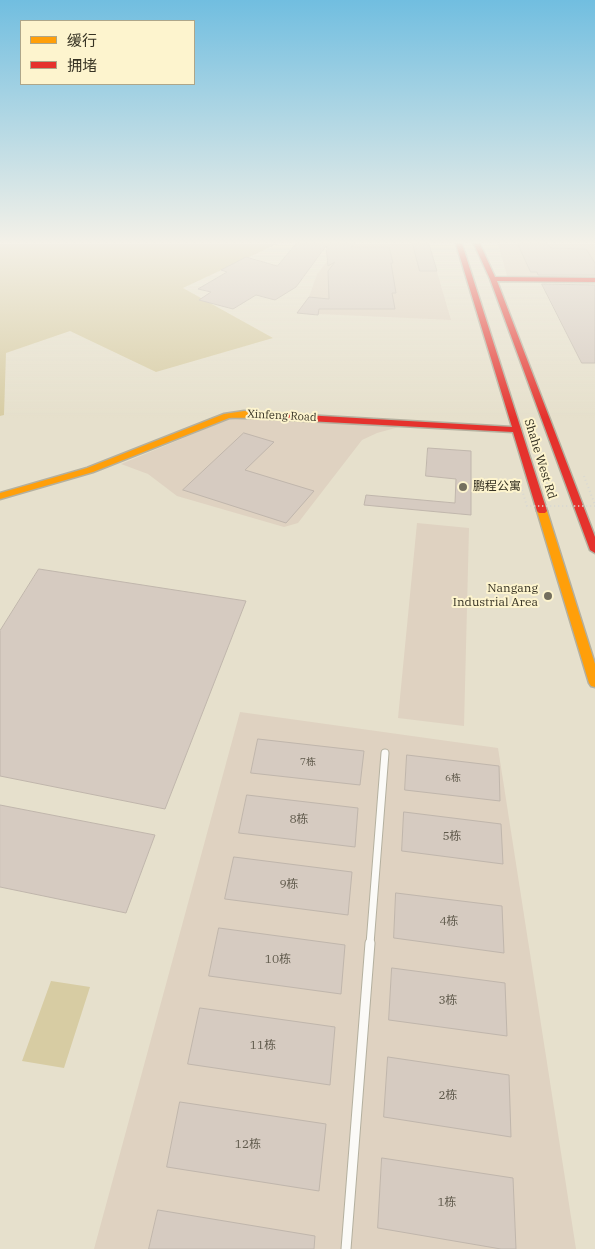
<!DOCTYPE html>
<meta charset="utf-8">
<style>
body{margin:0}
#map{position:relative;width:595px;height:1249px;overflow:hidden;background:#e6e0cc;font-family:"IBM Plex Serif","Noto Sans SC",serif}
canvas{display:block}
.legend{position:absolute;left:20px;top:20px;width:175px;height:65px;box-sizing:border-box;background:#fdf4ce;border:1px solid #ada68a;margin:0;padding:6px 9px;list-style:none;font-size:15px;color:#363223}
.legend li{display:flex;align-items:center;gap:10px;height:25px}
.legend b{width:25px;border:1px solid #ada68a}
</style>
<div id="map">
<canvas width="595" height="1249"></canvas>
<ul class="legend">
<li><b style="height:6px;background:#ff9f0a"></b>缓行</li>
<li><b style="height:6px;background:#e5322d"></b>拥堵</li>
</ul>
</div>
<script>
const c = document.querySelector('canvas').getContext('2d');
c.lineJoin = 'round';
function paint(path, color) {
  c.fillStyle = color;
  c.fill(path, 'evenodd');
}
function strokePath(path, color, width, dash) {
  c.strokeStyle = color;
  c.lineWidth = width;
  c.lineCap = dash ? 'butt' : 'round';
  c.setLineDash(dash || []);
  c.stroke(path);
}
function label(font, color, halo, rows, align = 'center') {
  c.font = font + ' "IBM Plex Serif","Noto Sans SC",serif';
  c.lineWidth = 4;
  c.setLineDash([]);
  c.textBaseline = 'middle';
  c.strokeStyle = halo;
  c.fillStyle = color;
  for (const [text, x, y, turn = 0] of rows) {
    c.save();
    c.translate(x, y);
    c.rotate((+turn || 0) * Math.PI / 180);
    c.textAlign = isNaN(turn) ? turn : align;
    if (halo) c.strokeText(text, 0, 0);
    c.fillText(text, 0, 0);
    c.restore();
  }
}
const industrial = new Path2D(`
 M341,244H429L451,320L297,313L309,297L317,274Z
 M498,244H595V276H507Z
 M241,417L398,424L399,427L377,433L362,440L298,523L284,527L177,496L148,474L121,464L229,419Z
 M417,523L469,528L464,726L398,718Z
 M240,712L498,748L576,1249H94Z`);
const green = new Path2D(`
 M0,244H277L183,288L273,338L156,372L70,331L6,353L4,415L0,416Z
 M51,981L90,987L64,1068L22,1061Z`);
const building = new Path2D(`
 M296,244H355L351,247H389L393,263H391L396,293H392L395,309H319L318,315L297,313L309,297L329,299L328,271L335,262L328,266L326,246L296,287L275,300L256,295L233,309L199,300L211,292L198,289L227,272L221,270L246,257L277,266Z
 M413,244H429L437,271H420Z
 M518,244H548L551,248L586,249L595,263V275H538L537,272H531Z
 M542,284L595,285V363H582Z
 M244,433L274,442L245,470L314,491L286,523L183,490Z
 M428,448L471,451V515L364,505L366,495L455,503L456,479L426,476Z
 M39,569L246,601L165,809L0,776V631Z
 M258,739L364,751L360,785L251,773Z
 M407,755L499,766L500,801L405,790Z
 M247,795L358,808L355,847L239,833Z
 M0,805L155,835L126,913L0,887Z
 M404,812L501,824L503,864L402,851Z
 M234,857L352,872L348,915L225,899Z
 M396,893L502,906L504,953L394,938Z
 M219,928L345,945L341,994L209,976Z
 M392,968L505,983L507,1036L389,1020Z
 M200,1008L335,1027L330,1085L188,1064Z
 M388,1057L509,1075L511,1137L384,1117Z
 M180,1102L326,1124L319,1191L167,1167Z
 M382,1158L513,1178L516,1249H501L378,1228Z
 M158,1210L315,1236L314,1249H149Z`);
const path = new Path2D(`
 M584,476L595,505`);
const laneFar1 = new Path2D(`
 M370,944L385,753`);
const lane = new Path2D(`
 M346,1249L370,943`);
const slow = new Path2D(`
 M244,411L270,413L274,416C269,420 239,417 229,418L93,472L0,499V493L87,468L224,414Z
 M542,508L547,511L595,664V687L591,686L589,683L537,511Z`);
const jam = new Path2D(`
 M456,244H462L547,511L545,513H539L537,511L513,432L270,419L266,416L270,413L512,427Z
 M474,244H480L495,277L595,278V282L497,281L595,537V553L590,550L490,279Z`);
const pathBridge = new Path2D(`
 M522,490L527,506H595`);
const markers = [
 [463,487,5,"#746f5e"],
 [548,596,5,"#746f5e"]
];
const numberNames = [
 ["7栋",308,762],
 ["6栋",453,778]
];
const farStreetnames = [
 ["Xinfeng Road",282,416,3]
];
const streetNames = [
 ["Shahe West Rd",540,459,73]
];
const poiNames = [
 ["鹏程公寓",473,487],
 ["Nangang",538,589,"right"],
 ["Industrial Area",538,603,"right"]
];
const nearNumbernames = [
 ["8栋",299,820],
 ["5栋",452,837],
 ["9栋",289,885],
 ["4栋",449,922],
 ["10栋",278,960],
 ["3栋",448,1001],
 ["11栋",263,1046],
 ["2栋",448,1096],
 ["12栋",248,1145],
 ["1栋",447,1203]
];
paint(industrial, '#dfd2c1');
paint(green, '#d7cca3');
paint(building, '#d6cbc1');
strokePath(building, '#c0b6ac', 1);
strokePath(laneFar1, '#b4b09f', 9);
strokePath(lane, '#b4b09f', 11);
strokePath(slow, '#b4b09f', 3);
strokePath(jam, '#b4b09f', 3);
strokePath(path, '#d9d8d2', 2, [1, 3]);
strokePath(laneFar1, '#fbfaf7', 7);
strokePath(lane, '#fbfaf7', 9);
paint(slow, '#ff9f0a');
paint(jam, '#e5322d');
strokePath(pathBridge, '#d9d8d2', 2, [1, 3]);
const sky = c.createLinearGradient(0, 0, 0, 418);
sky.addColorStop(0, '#71bee0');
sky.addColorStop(0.58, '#f4f1e8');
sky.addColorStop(1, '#f4f1e800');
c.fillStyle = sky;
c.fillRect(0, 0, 595, 418);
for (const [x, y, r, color] of markers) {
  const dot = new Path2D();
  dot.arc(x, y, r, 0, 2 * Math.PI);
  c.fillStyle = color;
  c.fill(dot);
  strokePath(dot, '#fdf4ce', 2);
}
label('10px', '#5f594b', null, numberNames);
label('11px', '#363223', '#fdf4ce', farStreetnames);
label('12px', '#363223', '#fdf4ce', streetNames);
label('12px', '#363223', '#fdf4ce', poiNames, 'left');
label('12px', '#5f594b', null, nearNumbernames);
</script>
